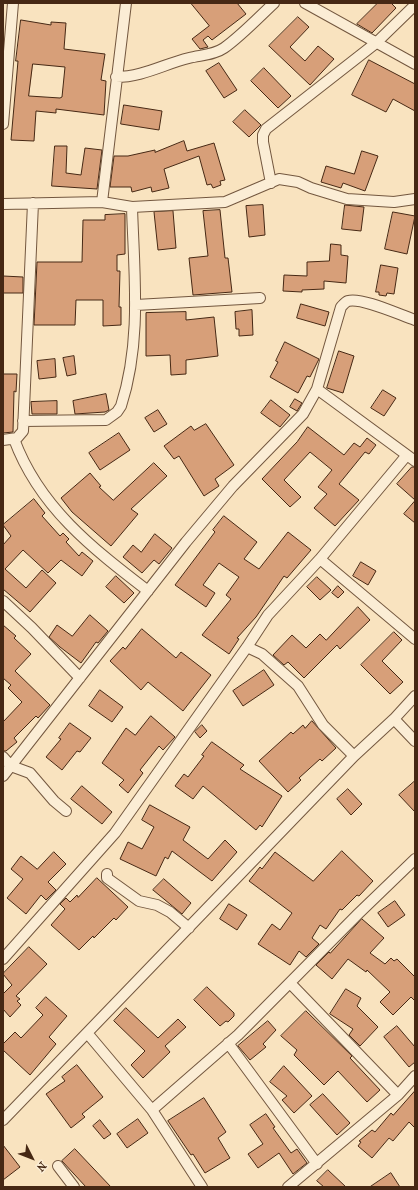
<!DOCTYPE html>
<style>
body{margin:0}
#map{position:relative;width:418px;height:1190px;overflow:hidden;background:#f9e3bf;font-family:"IM FELL French Canon",serif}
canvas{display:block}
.frame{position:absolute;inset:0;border:4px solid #462814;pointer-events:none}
.north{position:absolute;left:12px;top:1138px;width:40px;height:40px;-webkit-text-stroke:3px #fbedd5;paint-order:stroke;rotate:132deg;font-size:11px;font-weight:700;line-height:16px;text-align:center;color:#462814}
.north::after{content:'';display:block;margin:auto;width:14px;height:18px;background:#462814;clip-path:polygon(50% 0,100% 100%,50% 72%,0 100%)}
</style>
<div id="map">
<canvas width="418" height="1190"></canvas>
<div class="frame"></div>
<div class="north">N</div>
</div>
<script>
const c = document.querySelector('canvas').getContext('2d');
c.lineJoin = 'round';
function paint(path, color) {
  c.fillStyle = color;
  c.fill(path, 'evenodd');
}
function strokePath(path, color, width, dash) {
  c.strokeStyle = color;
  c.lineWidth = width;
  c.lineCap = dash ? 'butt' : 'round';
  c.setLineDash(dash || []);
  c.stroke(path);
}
const building = new Path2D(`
 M191,3H237L246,14L212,40L208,36L203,40L208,47L200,49L192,39L209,26Z
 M378,3H391L396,8L372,33L357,24Z
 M298,17L309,27L290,47L305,61L318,46L334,59L310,85L269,46Z
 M21,20L51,25V22L66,23L64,49L105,54L101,80L106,81L104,115L56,109V113L36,111L34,141L11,140L18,61H16ZM33,64L65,67L62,97L60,98L29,96Z
 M369,60L415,84V111L393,99L386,112L352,95Z
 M219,63L237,90L224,98L206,71Z
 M264,68L291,96L278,108L251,81Z
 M124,105L162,111L159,130L121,124Z
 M245,110L261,125L249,137L233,122Z
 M184,141L187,151L214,143L225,180L220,181L221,185L213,188L211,184L207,185L199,156L164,169L169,188L152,192L151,187L132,192L131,187H110L114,156H128L155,150V152Z
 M55,146H67L66,173L81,175L85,148L102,150L97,189L52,186Z
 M362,151L378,156L365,191L343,183L341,188L321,182L326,166L354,174Z
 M263,205L265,235L249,237L246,206Z
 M345,205L364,207L361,231L342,229Z
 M220,210L225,258H228L232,292L193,295L189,258L208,256L203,211Z
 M173,211L176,248L158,250L154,212Z
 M393,212L415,216L407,254L385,249Z
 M125,214V254L117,255V271H120L119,307H121V325L103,326V300H76L75,325H34L37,262H82L83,220H105V215Z
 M331,244L341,245V255L348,256L346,283L324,281V289L302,290V292L283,291L284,275L307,276V262L329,261Z
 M381,265L398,268L394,294L387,293L386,296L379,295V292H376Z
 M3,276L23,277V293H3Z
 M301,304L329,312L325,326L297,318Z
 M252,310L253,335L239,336V329H236L235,312Z
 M186,312V320L214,317L218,356L186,360V374L171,375L170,355L146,356V313Z
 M285,342L319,359L310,377L307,376L298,393L270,377L278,362L276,361Z
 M339,351L354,356L343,393L327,388Z
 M74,356L76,374L67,376L63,358Z
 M55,359L56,377L39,379L37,361Z
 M3,374H17L16,392L14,391L13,432L3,433Z
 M383,390L396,398L384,416L371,408Z
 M106,394L109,410L105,412L75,414L73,401Z
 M295,399L302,403L297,411L290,407Z
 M271,400L290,415L280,427L261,413Z
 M57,401V414H32L31,402Z
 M158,410L167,424L154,432L145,418Z
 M206,424L234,465L215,479L219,486L204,496L179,456L174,459L164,446L191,426L194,430Z
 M308,427L344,455L354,443L360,447L367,438L376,445L369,454L365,452L339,484L359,500L335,526L314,508L327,494L318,487L332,470L310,452L284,480L301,497L290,507L262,479L297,442Z
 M119,433L130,450L100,470L89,453Z
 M154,463L167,476L131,509L138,514L111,546L72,512L61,498L90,473L101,486L99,487L113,500Z
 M412,467H415V500L397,484Z
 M34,499L45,513L42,516L60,536L63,533L69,539L66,542L79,556L82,552L93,561L82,576L61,560L48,573L23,550L5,569L26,588L42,570L56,583L30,612L3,589V545L11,536L3,525Z
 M415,501V523L404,514Z
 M224,516L257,542L244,559L259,569L288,532L311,550L287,578L284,576L256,617L237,638L239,639L229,654L202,635L231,599L226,595L239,577L219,563L203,585L215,593L206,607L175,585L215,532L213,530Z
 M155,534L172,548L159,564L154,560L142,573L123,557L133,545L141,552Z
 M361,562L376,571L368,585L353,576Z
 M116,576L134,593L124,603L106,587Z
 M317,577L331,590L320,600L307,587Z
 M338,586L344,592L338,598L332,593Z
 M358,607L370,620L340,649L337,645L304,678L288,662L284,665L273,655L292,635L306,648L320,634L326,640Z
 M90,615L108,631L98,643L96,642L81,663L60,647L49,637L57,625L72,636Z
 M3,625L16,636L14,638L31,654L15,671L50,705L38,718L36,716L14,738L17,742L6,751H3V722L22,702L8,688L11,685L3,678Z
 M142,629L176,658L181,652L211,675L183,711L148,682L141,690L110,661L123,647L125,649Z
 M394,632L402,640L382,661L403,682L390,694L361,665Z
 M264,670L274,685L243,706L233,691Z
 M100,690L123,707L112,722L89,706Z
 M151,716L175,737L163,750L159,746L140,770L143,773L128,793L119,785L124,780L102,763L126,728L135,735Z
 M312,721L336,748L322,761L320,759L299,778L301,780L288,792L259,761L291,732L293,734L303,725L305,728Z
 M70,723L91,738L80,752L77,751L62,770L46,757L61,739L59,738Z
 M202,725L207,731L200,738L195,732Z
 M212,742L244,765L240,769L282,796L262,827L260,825L256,830L203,786L193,799L175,786L184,774L188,777L204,756L202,755Z
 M415,781V812L399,795Z
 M82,786L112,812L102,824L71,799Z
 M348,789L362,804L351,815L337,799Z
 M150,805L190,827L183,840L208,859L225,840L237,852L212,881L172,851L168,859L165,857L156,876L120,859L128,842L142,849L154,827L142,820Z
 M342,851L373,881L359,896L357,895L342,910L340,909L326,929L320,925L312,938L319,944L306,957L299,951L290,965L258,944L272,924L280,930L292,913L249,881L260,867L262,869L275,852L313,881Z
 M54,852L66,864L48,882L56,890L46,900L41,895L26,914L7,898L23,879L11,869L21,856L37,869Z
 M97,878L128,907L116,920L114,918L94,938L93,936L79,950L51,925L65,909L60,904L66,898L70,902L77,895L78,897Z
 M164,879L191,903L182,914L153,890Z
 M395,901L405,915L388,927L378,913Z
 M229,904L247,915L237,930L220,919Z
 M362,919L384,938L370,953L385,964L391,958L394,961L397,959L415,977V1001L411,997L393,1015L380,1002L390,992L367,970L366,972L348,959L332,979L316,965L329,952L330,953Z
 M29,947L47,964L16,996L20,999L17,1001L21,1005L10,1017L3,1009V994L12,985L3,974Z
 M207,987L234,1013V1016L228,1022L226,1021L220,1026L194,1000Z
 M346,989L361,998L357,1006L378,1027L360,1046L349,1035L353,1029L330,1014Z
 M46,997L67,1016L49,1037L56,1044L30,1075L3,1050V1044L15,1032L21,1038L43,1015L36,1008Z
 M126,1008L158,1038L178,1019L186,1027L165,1046L170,1052L143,1078L131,1065L145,1051L114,1021Z
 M306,1011L352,1056L350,1058L380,1090L367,1102L338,1071L324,1085L294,1055L297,1050L281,1036Z
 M268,1021L276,1030L263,1044L266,1047L250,1060L238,1046Z
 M397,1026L415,1047V1062L409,1067L384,1037Z
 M77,1065L103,1097L82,1114L85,1117L71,1128L46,1094L65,1081L62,1077Z
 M284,1066L312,1096L294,1113L282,1100L287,1096L270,1082Z
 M415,1091V1128L409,1122L393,1141L389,1138L372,1158L358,1146L361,1142L359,1141L372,1130L375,1132L391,1113L393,1115Z
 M323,1094L350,1123L337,1135L310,1105Z
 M204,1098L226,1132L218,1138L230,1158L205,1173L193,1154L191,1155L168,1121Z
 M266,1114L275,1127L273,1128L291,1153L297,1149L307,1163L293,1174L279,1153L258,1168L248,1154L263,1144L250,1125Z
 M138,1119L148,1133L127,1148L117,1134Z
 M100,1120L111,1134L104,1139L93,1126Z
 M3,1145L20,1167L3,1180Z
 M75,1149L111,1187H86L62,1161Z
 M328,1170L346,1187H324L317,1181Z
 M391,1173L400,1187H370Z`);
const minor = new Path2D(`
 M305,3L415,64
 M116,77C143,77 164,64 189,58C201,55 214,55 224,48C241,36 259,17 274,3
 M3,124L13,3
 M271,183L263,142V135L266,129L376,43L415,5
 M102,202L126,3
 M3,204L102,202L132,207L225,202L279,179L298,182L311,188L347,199L394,202L415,199
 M136,305L260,298
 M317,389L415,461
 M23,421L106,420L117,412L121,406C142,341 134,274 132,207
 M14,439C39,507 92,548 148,591
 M3,440L17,438L23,431L33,203
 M320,559L407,455
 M3,601L32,628L80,678
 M247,647L262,654L298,686L323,725L354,756
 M394,719L415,741
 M3,757L11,766L30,773L54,801L66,811
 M3,776L186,542L233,486L303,414L317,389L341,307C343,305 345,302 348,301C362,297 400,315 415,320
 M107,874V878L139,901L157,905L170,912L189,928
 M3,959L115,833L247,647L268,615L320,559L415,639
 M290,983L398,1095
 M88,1034L152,1110L202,1187
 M228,1043L317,1164
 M152,1110L238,1035L358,914L415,859
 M3,1120L354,756L394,719L415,696
 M58,1166L74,1187
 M288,1187L398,1095L415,1076`);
paint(building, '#d79f79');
strokePath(building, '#462814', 1);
strokePath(minor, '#73573f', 12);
strokePath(minor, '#fbedd5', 10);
</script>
